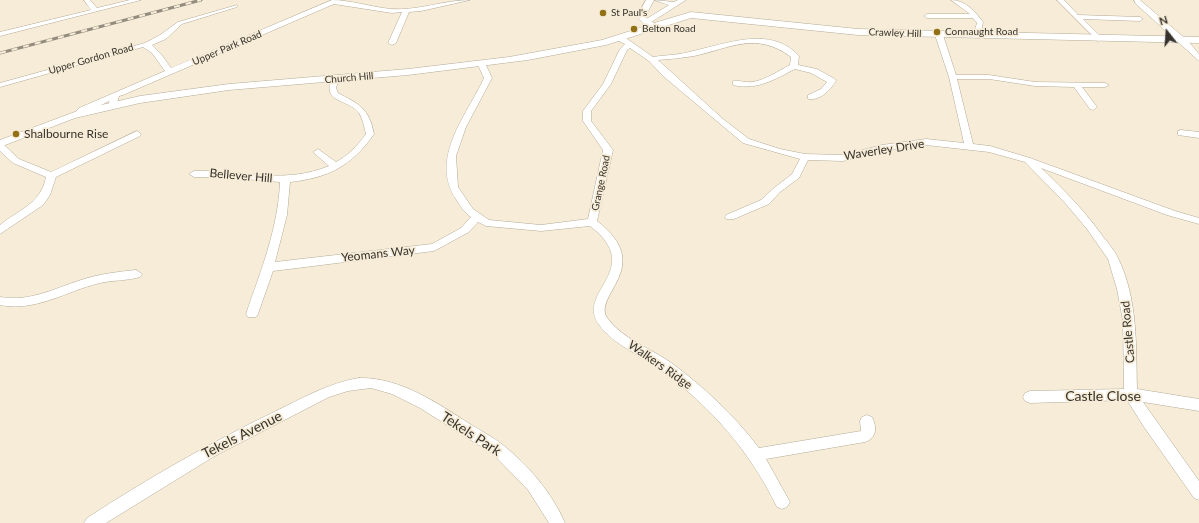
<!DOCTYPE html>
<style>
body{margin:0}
#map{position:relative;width:1199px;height:523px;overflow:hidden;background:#f6ecd7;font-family:Lato,sans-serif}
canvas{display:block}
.north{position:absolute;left:1147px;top:12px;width:40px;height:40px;-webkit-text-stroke:3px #f6ecd7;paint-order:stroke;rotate:343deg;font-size:11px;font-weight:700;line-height:16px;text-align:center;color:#37332c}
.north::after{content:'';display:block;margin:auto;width:14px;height:18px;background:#37332c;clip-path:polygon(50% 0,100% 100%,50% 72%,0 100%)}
</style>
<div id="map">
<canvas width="1199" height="523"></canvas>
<div class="north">N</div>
</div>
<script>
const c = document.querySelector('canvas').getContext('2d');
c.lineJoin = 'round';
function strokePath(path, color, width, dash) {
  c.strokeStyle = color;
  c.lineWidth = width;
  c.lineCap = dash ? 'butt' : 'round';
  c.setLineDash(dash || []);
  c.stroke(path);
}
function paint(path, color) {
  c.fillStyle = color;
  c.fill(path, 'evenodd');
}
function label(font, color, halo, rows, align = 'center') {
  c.font = font + ' Lato,sans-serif';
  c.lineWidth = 3.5;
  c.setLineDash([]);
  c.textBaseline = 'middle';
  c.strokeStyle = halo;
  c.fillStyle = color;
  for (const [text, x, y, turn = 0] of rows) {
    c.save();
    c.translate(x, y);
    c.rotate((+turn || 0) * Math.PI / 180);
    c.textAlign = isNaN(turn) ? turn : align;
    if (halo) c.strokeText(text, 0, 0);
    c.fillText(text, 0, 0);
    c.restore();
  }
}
const minor = new Path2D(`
 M84,0H90L97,8L130,0H141L0,36V32L91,10Z
 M332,0C350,0 371,7 391,9C418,11 444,0 470,0L421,11L409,12L396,43L392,45L388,43L402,12L392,13L334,4L123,95L119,96L116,107H110L109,101L78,117L74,114L79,108L165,71L152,53L143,47L0,87V83L145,43L160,35L178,22L237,5V7L182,24L166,39L152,45L161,54L171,68Z
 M654,0L674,2L678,0H686L653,21L643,23V21L669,5Z
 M951,0C965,0 975,11 983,22L980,38L973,36L977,23L973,18H927L924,16L927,14H970Z
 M1057,0H1064L1078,15L1140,17L1143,19L1140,21L1083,19L1101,37L1102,39L1098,41Z
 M1134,0H1140L1188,41L1199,54V61L1136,4Z
 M936,33L943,35L956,75H989L1035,82L1105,83L1109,85L1105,87H1082L1097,107L1093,110L1090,109L1074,87L1035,86L989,79H957L973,144L990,146L1030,158L1175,211L1199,218V224L1167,215L1041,168C1064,190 1086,212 1104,238C1109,244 1115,251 1118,258C1138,299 1136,346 1137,389L1199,399V411L1143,402L1199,481V500L1194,498L1144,427L1127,400L1030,403L1025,401L1023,397L1025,393L1030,391L1124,389L1123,321L1117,289L1108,259L1087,229L1066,204L1025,162L989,152L926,145L882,151L843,161L808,160L799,178L780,192L769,204L734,219H726L725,217L726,215L761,200L774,188L792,174L800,159L743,143L663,76L649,61L630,48L627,50L611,84L591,111V121L613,150L597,221C657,267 590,296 608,319C623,339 650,348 670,362C703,386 734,415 759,448L861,431L860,421L862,417L867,415L872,417C877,427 877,438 865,442L766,459L790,502L787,507L782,509L777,507C749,450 712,408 661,370C641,355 615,346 600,326C573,292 647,270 590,226L541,231L486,226L478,222L469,232L434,251L273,271L258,314L256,317H248L246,314C261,270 278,229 280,182L220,177H194L189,174L194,171H203C248,171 285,184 329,166L313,152L318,149L336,162C349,155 357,146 366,134C364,127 363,119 359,113C347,98 323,104 331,79L338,77L339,79L336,88L338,93C359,104 369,108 374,134C352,166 328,178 290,182L287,215L275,262L432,244L461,228L471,217C464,212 460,206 456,199C429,158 467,115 484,78L477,63L481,61L485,63L492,78L466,127L456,156L458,187L473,209L489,220L541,225L588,219L603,150L583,121V111L603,84L620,49L625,44L617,40V36H623L653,57C666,55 680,55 693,51C726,44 771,25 799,56L798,65L817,69L835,79L836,81C830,90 820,101 808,99V95L821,89L827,82L811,73L795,69C775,79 757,91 733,85V81C739,80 746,83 752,82C766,80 778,71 790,65L791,57C756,31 731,48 694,56C682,58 670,59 658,60L723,119L749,139L780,149L805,154L843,155L882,145L926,139L964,143L949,77L935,35Z
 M1181,130L1199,132V138L1178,135V131Z
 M137,131L141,134L140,136L56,177L50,195L43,205L0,234V225C18,210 41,204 46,177L13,163L0,151V143L3,144L19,159L51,172Z
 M136,270L142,274L140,277C127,281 113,280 100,283C66,291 37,312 0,305V297C30,302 53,289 81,280C99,274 117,272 136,270Z
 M359,378C400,377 437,403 470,424C481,431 493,437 503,445C529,466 552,493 565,523H549L528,490L493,454L420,408L392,394L371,388L348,391L329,397L213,457L106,523H84L87,518C147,479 208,444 272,413C301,399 328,383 359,378Z`);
const tertiary = new Path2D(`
 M646,0H654L645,17L654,23L691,12L858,29L1199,37V43L858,35L691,18L606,45L528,60L408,75L229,90L140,103L75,118L0,147V140L80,110L140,96L229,84L408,69L509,57L602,40L646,26L637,17Z`);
const rail = new Path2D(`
 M0,53L201,0`);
const markers = [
 [603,13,4,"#927016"],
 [634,29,4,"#927016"],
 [937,32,4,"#927016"],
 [16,134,4,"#927016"]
];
const farPoinames = [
 ["St Paul's",611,13],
 ["Belton Road",642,29],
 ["Connaught Road",945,32]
];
const farStreetnames = [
 ["Crawley Hill",895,33,2],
 ["Upper Park Road",227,48,-23],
 ["Upper Gordon Road",91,59,-16],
 ["Church Hill",349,78,-5],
 ["Grange Road",601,183,-78]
];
const poiNames = [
 ["Shalbourne Rise",24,134]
];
const streetNames = [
 ["Waverley Drive",884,150,-9],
 ["Bellever Hill",241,176,5],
 ["Yeomans Way",378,254,-6],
 ["Castle Road",1128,332,-95],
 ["Walkers Ridge",660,365,35]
];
const nearStreetnames = [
 ["Castle Close",1103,396],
 ["Tekels Park",471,434,33],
 ["Tekels Avenue",242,435,-27]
];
strokePath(minor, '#b4aa97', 1);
strokePath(tertiary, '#b4aa97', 1);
paint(minor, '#fff');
paint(tertiary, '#fff');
strokePath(rail, '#938c7f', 3);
strokePath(rail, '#f6ecd7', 2, [6]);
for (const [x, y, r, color] of markers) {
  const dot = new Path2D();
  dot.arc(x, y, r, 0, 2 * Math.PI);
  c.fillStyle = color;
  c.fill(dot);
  strokePath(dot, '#f6ecd7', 1.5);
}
label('10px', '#37332c', '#f6ecd7', farPoinames, 'left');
label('10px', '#37332c', '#f6ecd7', farStreetnames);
label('12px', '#37332c', '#f6ecd7', poiNames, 'left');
label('12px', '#37332c', '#f6ecd7', streetNames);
label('14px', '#37332c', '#f6ecd7', nearStreetnames);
</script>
